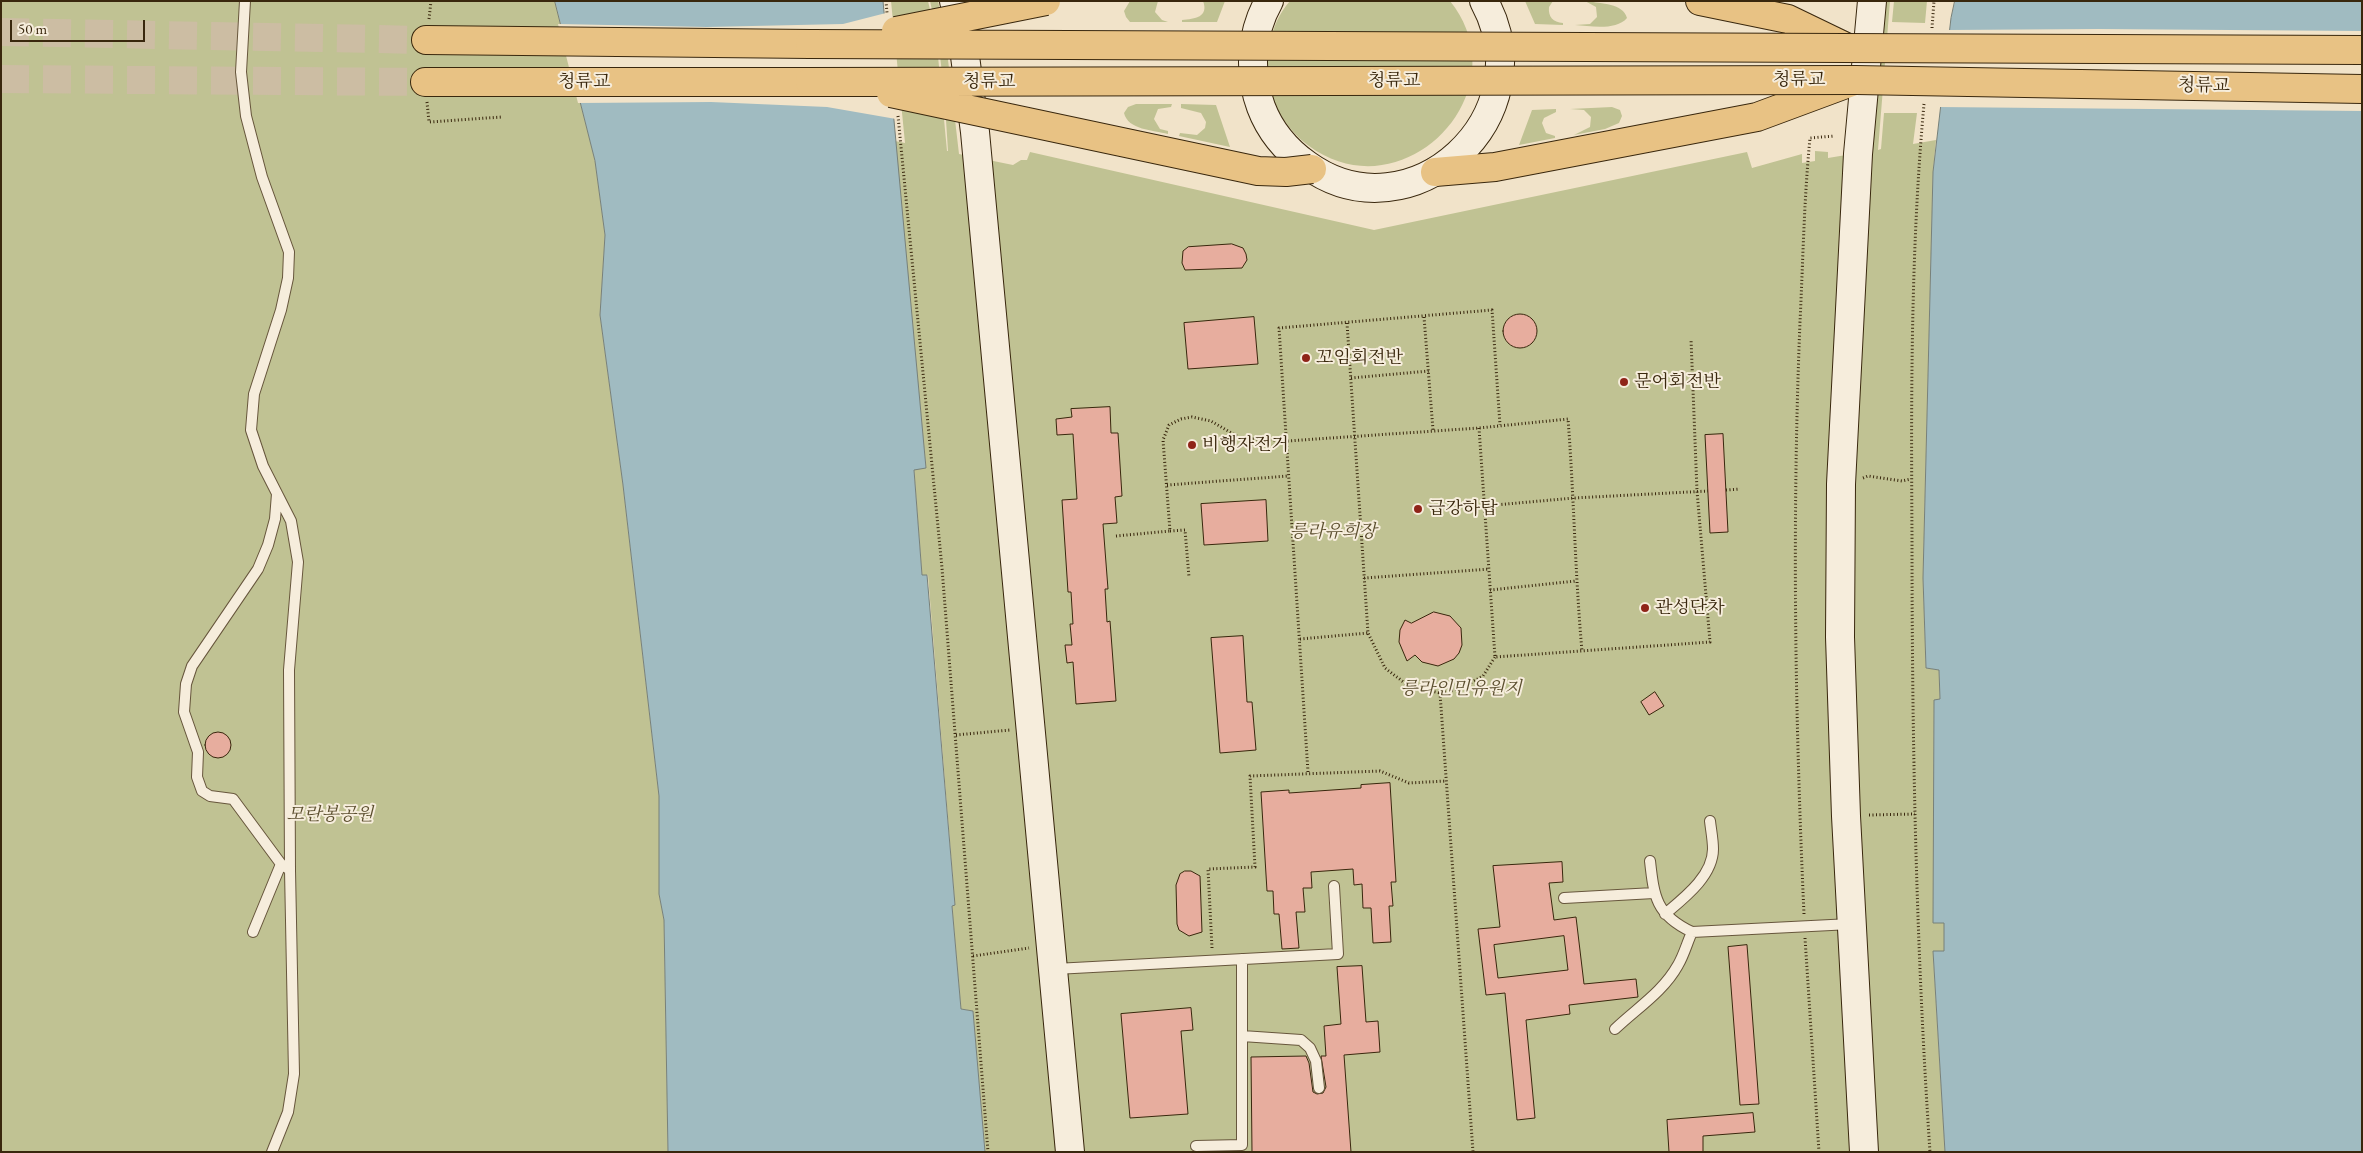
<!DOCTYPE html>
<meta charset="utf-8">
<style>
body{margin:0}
#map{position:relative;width:2363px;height:1153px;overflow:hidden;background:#f1e3c9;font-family:"EB Garamond",serif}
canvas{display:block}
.frame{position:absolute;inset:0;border:2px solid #39270d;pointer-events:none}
.scale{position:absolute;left:10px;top:20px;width:135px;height:22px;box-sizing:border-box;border:2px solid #39270d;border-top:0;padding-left:6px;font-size:15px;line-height:18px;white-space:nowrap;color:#39270d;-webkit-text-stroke:4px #f6eddc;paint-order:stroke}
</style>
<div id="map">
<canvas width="2363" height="1153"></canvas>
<div class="frame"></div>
<div class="scale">50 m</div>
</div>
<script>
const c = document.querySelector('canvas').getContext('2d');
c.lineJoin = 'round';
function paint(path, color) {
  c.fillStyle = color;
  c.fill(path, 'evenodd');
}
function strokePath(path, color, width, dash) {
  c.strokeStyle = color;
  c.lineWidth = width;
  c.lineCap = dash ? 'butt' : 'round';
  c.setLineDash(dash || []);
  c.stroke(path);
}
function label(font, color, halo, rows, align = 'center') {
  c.font = font + ' "EB Garamond","Noto Serif KR",serif';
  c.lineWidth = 4;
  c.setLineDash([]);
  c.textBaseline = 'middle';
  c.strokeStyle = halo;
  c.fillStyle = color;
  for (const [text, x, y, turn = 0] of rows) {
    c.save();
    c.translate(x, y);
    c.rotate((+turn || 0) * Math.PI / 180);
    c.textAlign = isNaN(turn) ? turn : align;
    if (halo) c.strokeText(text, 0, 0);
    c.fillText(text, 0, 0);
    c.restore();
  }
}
const green = new Path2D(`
 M1,1H555L595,161L605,235L600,315L623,485L659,796V894L664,920L668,1152H1Z
 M891,1H928L936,35L947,151H948C945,101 942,51 930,1H938L945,34L959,154L1013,165L1021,160H1027L1030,152L1374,230L1747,152L1752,168L1802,154V163L1815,161V151L1828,152V158L1870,151L1884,1H1890L1878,150L1881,149L1884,113H1917L1913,144L1936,140L1933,172L1923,578L1926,668L1939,670L1940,699L1934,701L1933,923H1944V951L1933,952L1945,1152H985L973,1011L961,1009L952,906L955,904L928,575H922L914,469L926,468L895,141L905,143Z
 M1130,1H1158L1155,12L1162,20L1168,22H1130L1126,17L1124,11Z
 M1203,1H1225L1217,22H1182V20C1195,19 1209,17 1203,1Z
 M1290,1H1450C1523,92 1403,215 1309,146C1290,132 1275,111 1270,87C1265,57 1269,25 1290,1Z
 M1525,1H1553L1549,7C1548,17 1553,22 1563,23V25L1535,24Z
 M1585,1H1588C1601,4 1623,3 1627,18C1616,31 1590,26 1575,25L1590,24L1597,17L1596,7Z
 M1894,1H1927L1925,23L1892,22Z
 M1136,104H1172L1171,107L1158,109L1154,119L1160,129L1168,131V134C1153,130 1128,130 1124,113L1128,107Z
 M1181,104L1216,105L1230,147L1179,136L1180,133L1197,135L1205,128L1206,122L1201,113L1181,108Z
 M1612,107L1620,110L1622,116L1619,123L1605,129L1574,135L1590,127L1591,117L1584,110L1570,109Z
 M1556,109V112L1544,118L1542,123L1546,133L1555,136V138L1519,145L1532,110Z`);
const water = new Path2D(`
 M555,1H883L926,468L914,470L922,575H927L955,905L952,906L961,1009L973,1011L985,1152H668L664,920L659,894V796L623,485L600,315L605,235L595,161Z
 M1955,1H2362V1152H1945L1933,951H1944V923H1933L1934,700L1940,699L1939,670L1926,668L1923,578L1933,172L1951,18Z`);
const pier = new Path2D(`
 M886,13L896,119L827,107L711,102L578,103L558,24L707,27L843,24Z
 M2098,29L2362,31V111L1938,107L1948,30Z`);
const building = new Path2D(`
 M1232,244L1243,248L1246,254L1247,260L1242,268L1185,270L1182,263L1183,251L1188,247Z
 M1503 331a17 17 0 1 1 34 0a17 17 0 1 1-34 0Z
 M1254,317L1258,364L1188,369L1184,323Z
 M1110,407L1111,433H1118L1122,496L1115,497L1117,523L1103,524L1108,589H1105L1107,622L1110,621L1116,701L1076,704L1073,662L1067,663L1065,645H1072L1070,624H1073L1071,592H1068L1062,500L1077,499L1073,434L1057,435L1056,419L1072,417L1071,409Z
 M1723,434L1728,532L1710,533L1705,435Z
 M1266,500L1268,541L1204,545L1201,504Z
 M1434,612L1450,616L1461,628L1462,645L1459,653L1454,659L1438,666L1422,662L1415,655L1407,661L1399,642L1400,630L1405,620L1411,623Z
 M1243,636L1247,702H1252L1256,750L1220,753L1211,638Z
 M1655,692L1664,706L1649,715L1641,702Z
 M205 745a13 13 0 1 1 26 0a13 13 0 1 1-26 0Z
 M1390,783L1396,882H1391L1393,906H1389L1391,942L1373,943L1371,908H1363L1362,884L1354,885L1353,869L1311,872L1312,888H1303L1305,912H1296L1299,948L1282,949L1279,914H1274L1273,891H1267L1261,792L1289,790V793L1361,788V785Z
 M1562,862L1563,882L1549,883L1554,920L1576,917L1584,984L1636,979L1638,997L1569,1005L1570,1014L1526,1020L1535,1118L1517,1120L1505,993L1486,995L1478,929L1500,927L1493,866ZM1564,936L1568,970L1498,978L1494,945Z
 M1185,871H1191L1200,876L1202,932L1189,936L1179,930L1177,924L1176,885L1180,874Z
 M1747,945L1759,1104L1740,1105L1728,947Z
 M1362,966L1366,1022L1378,1021L1380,1052L1344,1055L1351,1152H1252L1251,1057L1306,1056L1309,1063L1313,1092L1317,1094L1323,1093L1326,1087L1321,1056H1326L1324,1026L1341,1024L1337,967Z
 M1191,1008L1193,1030L1181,1031L1188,1114L1130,1118L1121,1014Z
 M1753,1113L1755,1132L1703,1136V1152H1669L1667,1120Z`);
const primaryTunnel = new Path2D(`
 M1,32L426,40
 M1,79L425,82`);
const path = new Path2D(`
 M886,1L887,13
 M429,19L431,1
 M1932,28L1934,1
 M427,102L429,122L502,117
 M1924,104C1911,247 1911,392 1912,536C1912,741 1916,947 1930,1152
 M898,116L942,568L988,1152
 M1424,317L1433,430
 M1347,323L1368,633L1385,668L1410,687L1440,693L1461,688L1483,676L1495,657
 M1351,378L1429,371
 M1479,428L1495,657L1710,642L1697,491L1691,339
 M1863,478L1868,476L1902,481L1911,479
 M1167,485L1288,476
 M1726,490L1740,489
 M1484,506L1574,498L1708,491
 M1170,531L1185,530L1189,577
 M1116,536L1170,531L1163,440L1169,425L1181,419L1192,417L1211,421L1240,438L1287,441L1479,428L1568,419C1574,496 1575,574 1582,651
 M1364,578L1489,569
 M1490,590L1576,581
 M1300,639L1368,633
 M1440,693L1473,1152
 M956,735L1010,730
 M1308,772L1279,328L1492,310L1500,425
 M1869,815L1915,814
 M1804,914C1795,717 1792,519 1800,322C1803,261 1804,199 1810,138L1834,136
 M1805,938L1819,1152
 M1212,948L1208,869L1255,867L1250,776L1380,771L1409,783L1446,781
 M973,956L1029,948`);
const lane = new Path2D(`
 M245,1L241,72L246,116L262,177L289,252L288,278L281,310L254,394L251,430L263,466L291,521L298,562L289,670L290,870L294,1074L288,1112L272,1152
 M277,494L275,519L268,545L258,569L192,666L186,684L184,712L198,752L197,777L202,791L210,796L233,799L281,864L290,870
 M1650,861C1654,897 1656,915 1692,932L1851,924
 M1564,898L1654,893
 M1665,914C1684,898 1713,876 1713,849C1713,840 1711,830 1710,821
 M253,932L281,864
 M1055,969L1338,954L1334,886
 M1615,1029C1637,1008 1663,992 1678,965C1684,955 1687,943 1692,932
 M1242,1036L1301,1040L1310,1048L1316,1061L1319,1088
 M1196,1146L1242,1145V959`);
const secondary = new Path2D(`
 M954,1L963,41L975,132L1070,1152
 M1269,1C1251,33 1248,72 1261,107C1270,131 1286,150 1307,165C1411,240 1547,116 1484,1
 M1864,1152L1846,816L1840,637L1841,484L1858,154L1872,1`);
const primary = new Path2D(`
 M1700,1L1788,19L1846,47
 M426,40L810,44
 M425,82H810
 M1435,172L1495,167L1757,117L1854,81`);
const primaryBridge = new Path2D(`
 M896,31L1046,1
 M810,44L2362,50
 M810,82L1856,80L2362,89
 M891,93L1258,171L1286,172L1312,169`);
const markers = [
 [1306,358,5,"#8f2418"],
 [1624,382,5,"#8f2418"],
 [1192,445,5,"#8f2418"],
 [1418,509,5,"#8f2418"],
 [1645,608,5,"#8f2418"]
];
const streetNames = [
 ["청류교",1799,80],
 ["청류교",1394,81],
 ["청류교",584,82],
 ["청류교",989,82],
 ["청류교",2204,86,1]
];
const poiNames = [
 ["꼬임회전반",1316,358],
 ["문어회전반",1634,382],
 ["비행자전거",1202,445],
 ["급강하탑",1428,509],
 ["관성단차",1655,608]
];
const parkNames = [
 ["릉라유희장",1333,532],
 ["릉라인민유원지",1461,689],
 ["모란봉공원",330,815]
];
paint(green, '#c0c293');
paint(water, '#a0bbc1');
strokePath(water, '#778079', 1);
paint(pier, '#f1e3c9');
paint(building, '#e7ad9e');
strokePath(building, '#39270d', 1);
strokePath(primaryTunnel, '#ccbda3', 28, [28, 14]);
strokePath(lane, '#67563c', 12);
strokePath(secondary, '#39270d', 30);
strokePath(primary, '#39270d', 30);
strokePath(path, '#39270d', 3, [1, 2.5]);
strokePath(lane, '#f6eddc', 10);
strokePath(secondary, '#f6eddc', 28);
strokePath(primary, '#e8c284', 28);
strokePath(primaryBridge, '#39270d', 30, []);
strokePath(primaryBridge, '#e8c284', 28);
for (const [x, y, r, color] of markers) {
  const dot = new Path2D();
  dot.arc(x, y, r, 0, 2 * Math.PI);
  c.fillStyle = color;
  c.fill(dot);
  strokePath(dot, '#f6eddc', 2);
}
label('18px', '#39270d', '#f6eddc', streetNames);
label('18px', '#39270d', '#f6eddc', poiNames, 'left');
label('italic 18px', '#5b4e2e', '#f6eddc', parkNames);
</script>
